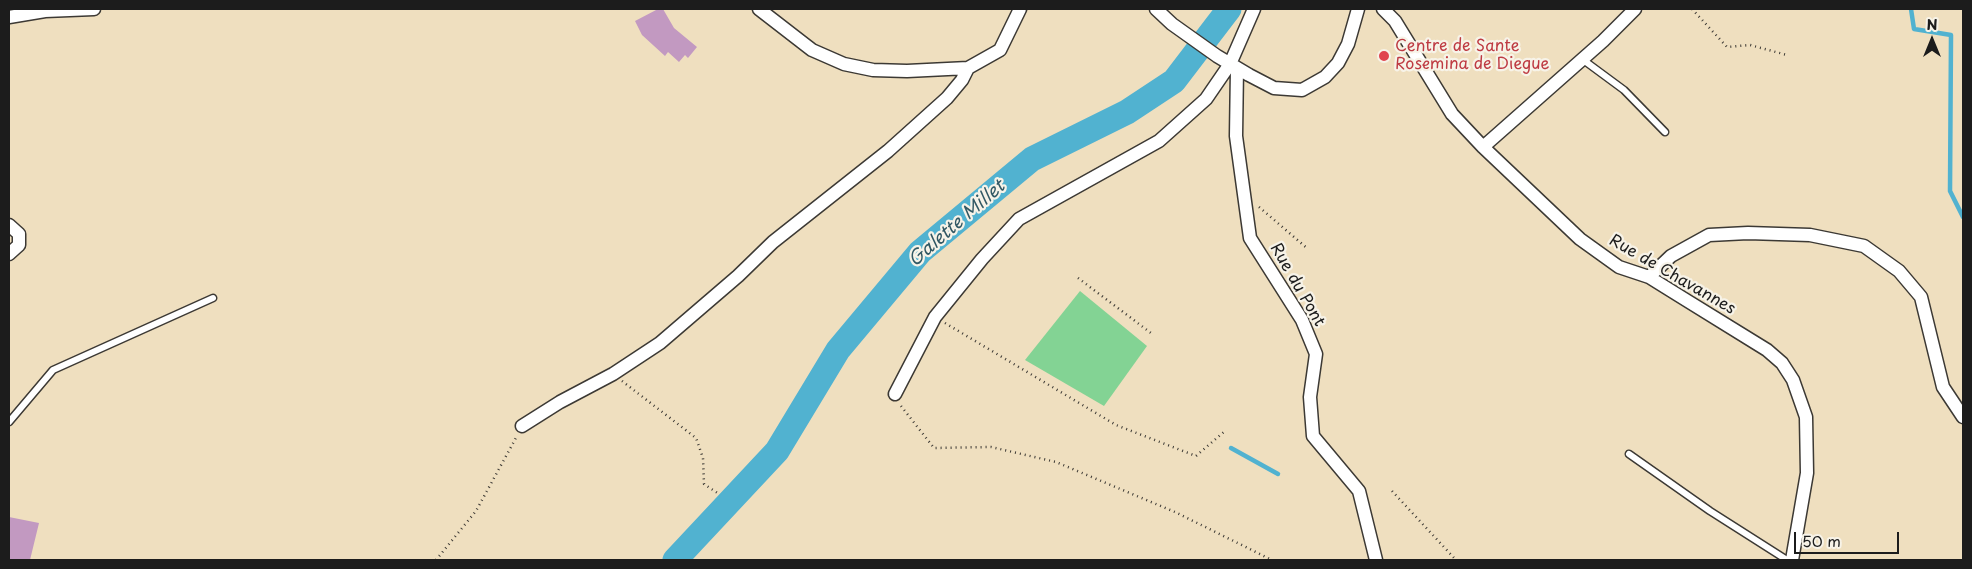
<!DOCTYPE html>
<style>
body{margin:0}
#map{position:relative;width:1972px;height:569px;overflow:hidden;background:#efdfbf;font-family:"Playpen Sans",sans-serif}
canvas{display:block}
.frame{position:absolute;inset:0;border:10px solid #1c1c1c;pointer-events:none}
.north{position:absolute;left:1907px;top:15px;width:50px;height:50px;-webkit-text-stroke:4px #f7f3e8;paint-order:stroke;rotate:0deg;font-size:14px;font-weight:700;line-height:20px;text-align:center;color:#1c1c1c}
.north::after{content:'';display:block;margin:auto;width:18px;height:22px;background:#1c1c1c;clip-path:polygon(50% 0,100% 100%,50% 72%,0 100%)}
.scale{position:absolute;left:1794px;top:532px;width:105px;height:22px;box-sizing:border-box;border:2px solid #1c1c1c;border-top:0;padding-left:6px;font-size:15px;line-height:18px;white-space:nowrap;color:#1c1c1c;-webkit-text-stroke:4px #f7f3e8;paint-order:stroke}
</style>
<div id="map">
<canvas width="1972" height="569"></canvas>
<div class="frame"></div>
<div class="north">N</div>
<div class="scale">50 m</div>
</div>
<script>
const c = document.querySelector('canvas').getContext('2d');
c.lineJoin = 'round';
function paint(path, color) {
  c.fillStyle = color;
  c.fill(path, 'evenodd');
}
function strokePath(path, color, width, dash) {
  c.strokeStyle = color;
  c.lineWidth = width;
  c.lineCap = dash ? 'butt' : 'round';
  c.setLineDash(dash || []);
  c.stroke(path);
}
function label(font, color, halo, rows, align = 'center') {
  c.font = font + ' "Playpen Sans",sans-serif';
  c.lineWidth = 4.5;
  c.setLineDash([]);
  c.textBaseline = 'middle';
  c.strokeStyle = halo;
  c.fillStyle = color;
  for (const [text, x, y, turn = 0] of rows) {
    c.save();
    c.translate(x, y);
    c.rotate((+turn || 0) * Math.PI / 180);
    c.textAlign = isNaN(turn) ? turn : align;
    if (halo) c.strokeText(text, 0, 0);
    c.fillText(text, 0, 0);
    c.restore();
  }
}
const green = new Path2D(`
 M1080,291L1147,346L1104,406L1025,360Z`);
const stream = new Path2D(`
 M1911,9L1914,29L1951,35L1950,191L1963,217
 M1231,448L1278,474`);
const river = new Path2D(`
 M675,560L777,451L838,350L920,252L1032,159L1127,112L1174,81L1229,9`);
const building = new Path2D(`
 M658,9H663L674,28L697,47L688,58L685,55L679,62L668,52L665,56L642,35L635,21Z
 M9,517L39,523L30,560H9Z`);
const path = new Path2D(`
 M1692,9L1727,47L1750,45L1787,55
 M1259,207L1308,249
 M1078,278L1151,333
 M945,323L1116,425L1196,456L1225,431
 M622,381L696,438L703,458L704,484L719,494
 M901,406L934,448L991,447L1056,462L1175,512L1272,560
 M1392,491L1456,560
 M436,560L476,511L517,436`);
const service = new Path2D(`
 M1582,59L1624,90L1665,132
 M9,422L53,370L213,298
 M1629,454L1710,511L1787,560`);
const minor = new Path2D(`
 M759,9L812,50L844,64L873,70L907,71L968,68L1000,50L1020,9
 M1156,9L1172,24L1217,56L1249,75L1274,88L1302,90L1325,77L1338,63L1348,44L1358,9
 M1383,9L1395,21L1452,114L1483,147L1580,239L1619,267L1649,277L1686,300L1767,350L1782,363L1793,380L1806,417L1807,473L1792,560
 M9,17L45,11L94,9
 M1237,68L1236,136L1250,238L1302,320L1316,354L1310,397L1313,436L1359,491L1376,560
 M1483,147L1603,41L1635,9
 M9,225L19,234V245L9,254
 M1649,277L1671,256L1709,235L1748,233L1810,235L1864,246L1899,271L1921,297L1943,387L1963,417
 M895,394L935,317L982,259L1019,219L1159,141L1206,99L1230,64L1254,9
 M522,426L560,402L613,374L660,343L738,276L773,242L888,151L947,98L962,80L968,68`);
const markers = [
 [1384,56,6,"#e0444e"]
];
const healthNames = [
 ["Centre de Sante",1395,47],
 ["Rosemina de Diegue",1395,65]
];
const streetNames = [
 ["Rue de Chavannes",1672,275,30],
 ["Rue du Pont",1297,285,60]
];
const waterNames = [
 ["Galette Millet",957,224,-41]
];
paint(green, '#83d394');
strokePath(stream, '#51b2d0', 4.5);
strokePath(river, '#51b2d0', 25);
paint(building, '#c299c1');
strokePath(service, '#3c3934', 9);
strokePath(minor, '#3c3934', 15);
strokePath(path, '#3c3934', 2.5, [1, 4]);
strokePath(service, '#fff', 6);
strokePath(minor, '#fff', 12);
for (const [x, y, r, color] of markers) {
  const dot = new Path2D();
  dot.arc(x, y, r, 0, 2 * Math.PI);
  c.fillStyle = color;
  c.fill(dot);
  strokePath(dot, '#f7f3e8', 2);
}
label('16px', '#be3a42', '#f7f3e8', healthNames, 'left');
label('16px', '#1c1c1c', '#f7f3e8', streetNames);
label('italic 18px', '#315864', '#f7f3e8', waterNames);
</script>
